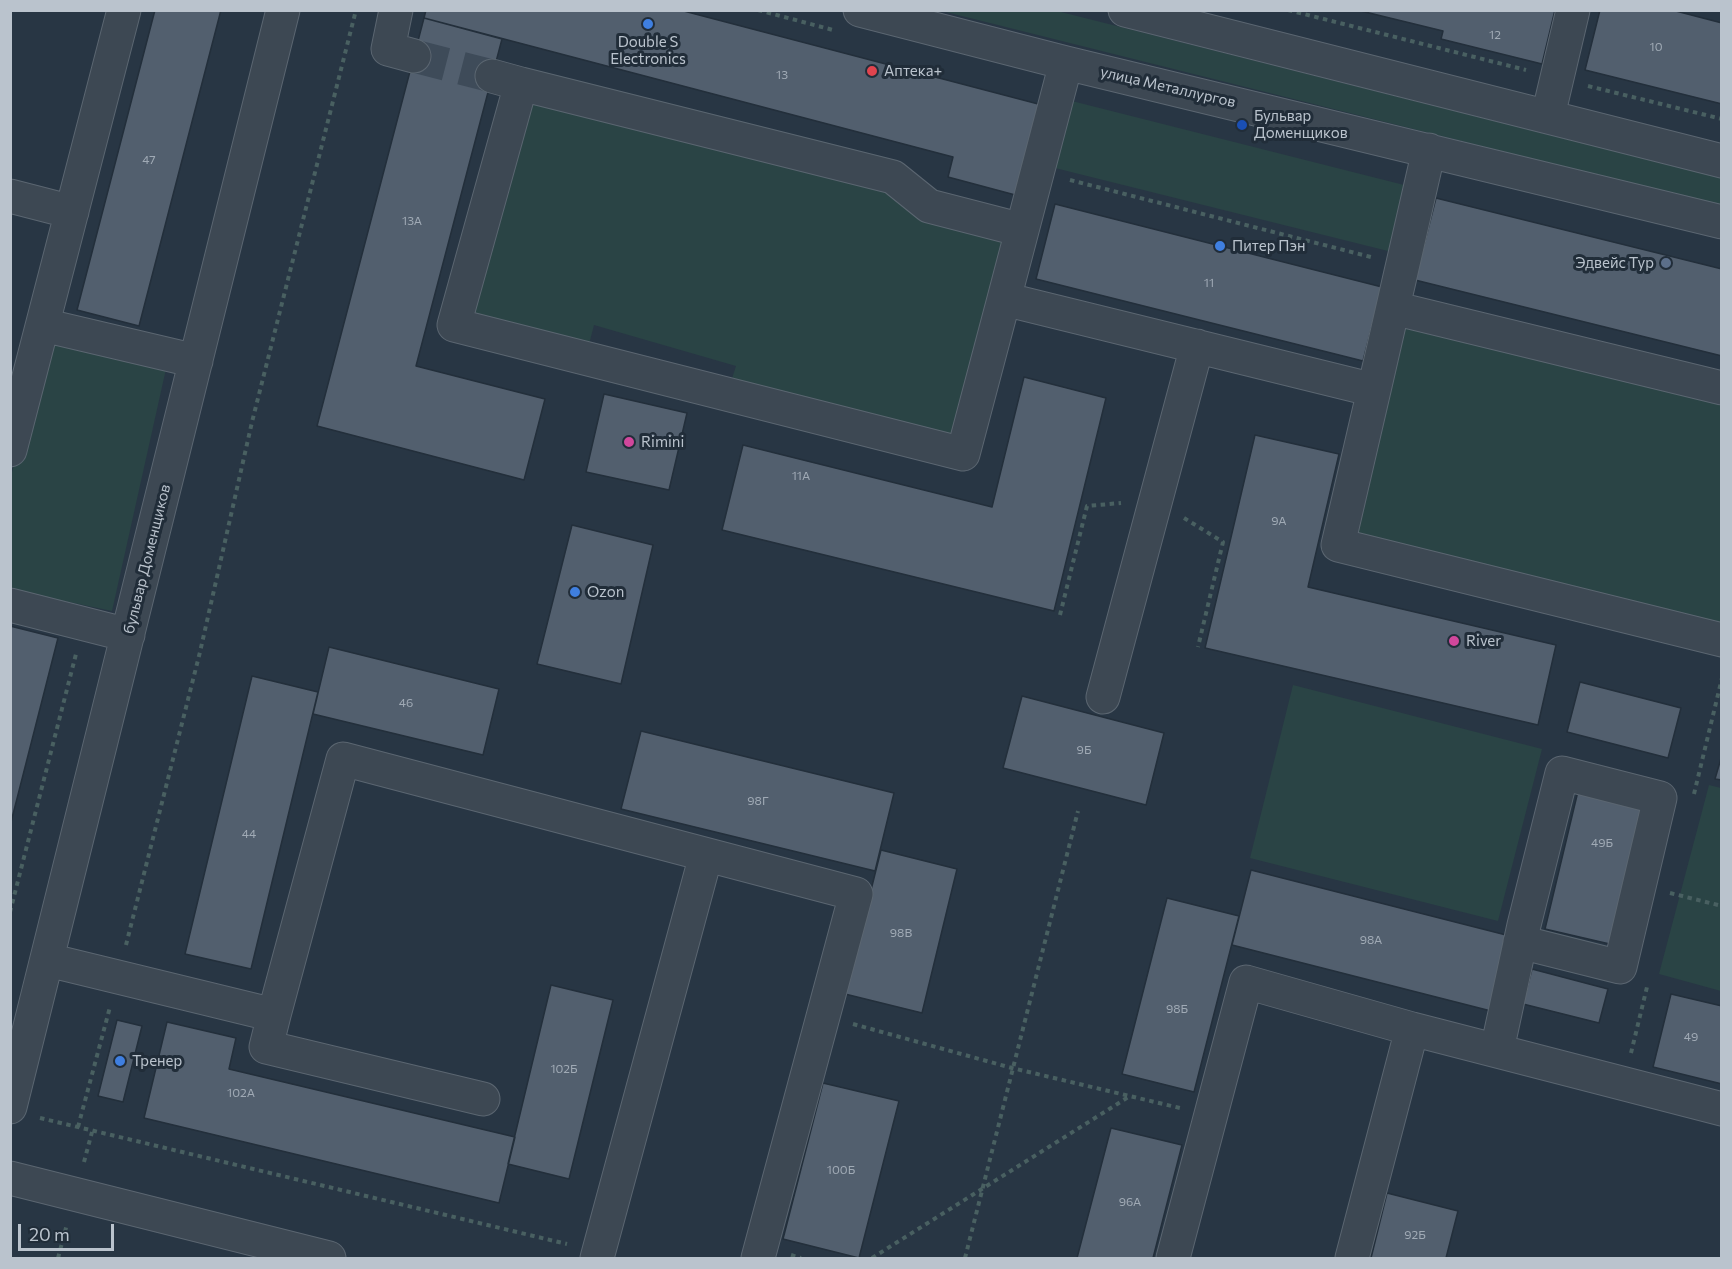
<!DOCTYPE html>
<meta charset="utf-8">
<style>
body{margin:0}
#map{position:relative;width:1732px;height:1269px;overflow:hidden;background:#283644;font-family:Commissioner,sans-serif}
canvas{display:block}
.frame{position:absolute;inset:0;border:12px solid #bac3cd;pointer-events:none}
.scale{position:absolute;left:18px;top:1224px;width:96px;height:27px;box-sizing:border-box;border:3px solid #bac3cd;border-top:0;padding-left:8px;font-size:18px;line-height:21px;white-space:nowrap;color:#bac3cd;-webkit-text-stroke:4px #212d39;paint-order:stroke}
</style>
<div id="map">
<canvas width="1732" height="1269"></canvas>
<div class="frame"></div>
<div class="scale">20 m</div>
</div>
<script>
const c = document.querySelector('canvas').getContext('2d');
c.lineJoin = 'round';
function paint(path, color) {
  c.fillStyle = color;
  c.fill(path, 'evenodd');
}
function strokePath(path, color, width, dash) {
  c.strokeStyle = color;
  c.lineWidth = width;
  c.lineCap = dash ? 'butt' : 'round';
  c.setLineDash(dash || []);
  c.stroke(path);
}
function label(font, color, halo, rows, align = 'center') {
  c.font = font + ' Commissioner,sans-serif';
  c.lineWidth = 6;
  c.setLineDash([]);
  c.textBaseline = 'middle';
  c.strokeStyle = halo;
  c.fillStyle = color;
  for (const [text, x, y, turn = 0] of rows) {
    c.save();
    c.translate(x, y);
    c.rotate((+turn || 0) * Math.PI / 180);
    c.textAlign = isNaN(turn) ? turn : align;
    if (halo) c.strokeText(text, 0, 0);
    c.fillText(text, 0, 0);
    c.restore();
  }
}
const green = new Path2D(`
 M942,11H1057L1721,178V206Z
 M523,90L890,182L1017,233L960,448L729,388L736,366L594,325L587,352L459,319Z
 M1064,99L1412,187L1396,253L1047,166Z
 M1393,308L1721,388V640L1338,545Z
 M48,336L166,369L112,611L11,590V476Z
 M1293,685L1542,749L1498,921L1250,858Z
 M1709,785L1721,788V991L1659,974Z`);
const building = new Path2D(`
 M155,10H221L139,326L77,310Z
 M426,10H680L1042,105L1019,196L948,177L953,157L424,18Z
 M1357,10H1555L1542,64L1441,39L1443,31Z
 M1600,10H1672L1722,23V104L1585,70Z
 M424,18L502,39L416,366L545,399L524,480L317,426Z
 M1436,198L1722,269V356L1415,280Z
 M1055,204L1382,287L1363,361L1036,279Z
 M1024,377L1106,398L1054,611L722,530L743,445L992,507Z
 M604,394L687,413L669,490L586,472Z
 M1255,435L1339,454L1308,587L1556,645L1538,725L1205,648Z
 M572,525L653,545L621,684L537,664Z
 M10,626L58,638L10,826Z
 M329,647L499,689L483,755L313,714Z
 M252,676L318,692L251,969L185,954Z
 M1580,682L1681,708L1668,758L1567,732Z
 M1022,696L1164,733L1146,805L1003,768Z
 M641,731L894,793L875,871L621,809Z
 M1722,755V780L1715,779Z
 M1579,787L1648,804L1614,945L1545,929Z
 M881,850L957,869L922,1013L845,994Z
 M1251,870L1510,936L1491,1011L1232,945Z
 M1167,898L1239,916L1194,1092L1122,1074Z
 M1532,969L1608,989L1599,1023L1523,1004Z
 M551,985L613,1000L569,1179L508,1164Z
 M1671,994L1722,1006V1084L1653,1067Z
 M117,1020L142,1026L123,1102L98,1096Z
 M167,1022L236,1038L229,1069L515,1137L499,1203L144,1118Z
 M823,1083L899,1101L859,1258L783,1239Z
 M1111,1128L1182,1145L1153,1258H1077Z
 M1387,1193L1458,1211L1446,1258H1371Z`);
const minorTunnel = new Path2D(`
 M414,56L492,76`);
const path = new Path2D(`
 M758,10L833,30
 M1288,10L1526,70
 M1588,86L1722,119
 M1070,180L1371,257
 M1184,518L1223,542L1198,647
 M1060,615L1087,506L1121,503
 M1694,794L1722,678
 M1670,893L1722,906
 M10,912L76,654
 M126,945L200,652L252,422L356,10
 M853,1024L1012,1068L1180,1108
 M1631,1053L1647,987
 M40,1118L567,1244
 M78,1127L110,1007
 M84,1162L92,1132
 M791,1255L801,1258
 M58,1258L67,1224
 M872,1258L1130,1096
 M965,1258L1078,811`);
const minor = new Path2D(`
 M396,10L388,49L414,56
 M860,10L1066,63L1722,222
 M1125,10L1722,161
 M1066,63L1004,299L1374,390L1429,150
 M492,76L521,84
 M1548,116L1573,10
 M10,196L72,212
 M1004,299L963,454L454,325L521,84L893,177L929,206L1022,230
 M1393,308L1722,388
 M43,325L196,361
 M1374,390L1338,545L1722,640
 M10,450L124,10
 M10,605L128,635
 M1103,697L1197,346
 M48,960L274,1015L266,1047L483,1099
 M274,1015L343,759L856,894L758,1258
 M1497,1050C1506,1008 1515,967 1524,925L1562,773L1660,798L1620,967L1520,942
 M10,1107L283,10
 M10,1178L329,1258
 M597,1258L706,855
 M1173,1258L1246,982L1412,1029
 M1352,1258L1412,1029L1722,1109`);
const markers = [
 [648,24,6,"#3f7fe0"],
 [872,71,6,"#e0444e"],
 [1242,125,6,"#1a4fb4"],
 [1220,246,6,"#3f7fe0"],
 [1666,263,6,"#5c6f8a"],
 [629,442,6,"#d1479c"],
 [575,592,6,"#3f7fe0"],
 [1454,641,6,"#d1479c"],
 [120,1061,6,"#3f7fe0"]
];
const numberNames = [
 ["12",1495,35],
 ["10",1656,47],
 ["13",782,75],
 ["47",149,160],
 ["13А",412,221],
 ["11",1209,283],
 ["11А",801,476],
 ["9А",1279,521],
 ["46",406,703],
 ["9Б",1084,750],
 ["98Г",758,801],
 ["44",249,834],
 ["49Б",1602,843],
 ["98В",901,933],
 ["98А",1371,940],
 ["98Б",1177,1009],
 ["49",1691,1037],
 ["102Б",564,1069],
 ["102А",241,1093],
 ["100Б",841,1170],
 ["96А",1130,1202],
 ["92Б",1415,1235]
];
const poiNames = [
 ["Double S",648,42,"center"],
 ["Electronics",648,59,"center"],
 ["Аптека+",884,71],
 ["Бульвар",1254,116],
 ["Доменщиков",1254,133],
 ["Питер Пэн",1232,246],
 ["Эдвейс Тур",1654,263,"right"],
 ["Rimini",641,442],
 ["Ozon",587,592],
 ["River",1466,641],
 ["Тренер",132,1061]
];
const streetNames = [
 ["улица Металлургов",1168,87,13],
 ["бульвар Доменщиков",147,559,-76]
];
paint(green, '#2a4445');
paint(building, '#525f6e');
strokePath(building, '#232f3b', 1.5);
strokePath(minorTunnel, '#3e4b59', 33, [33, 16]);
strokePath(minor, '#5b6671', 35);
strokePath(path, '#496061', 4, [4.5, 4.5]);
strokePath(minor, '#3d4853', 33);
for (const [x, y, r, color] of markers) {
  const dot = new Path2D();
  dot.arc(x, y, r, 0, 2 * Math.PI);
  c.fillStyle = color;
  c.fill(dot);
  strokePath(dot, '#212d39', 2);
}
label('12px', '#a0aab5', null, numberNames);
label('15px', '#bac3cd', '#212d39', poiNames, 'left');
label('15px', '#bac3cd', '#212d39', streetNames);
</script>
